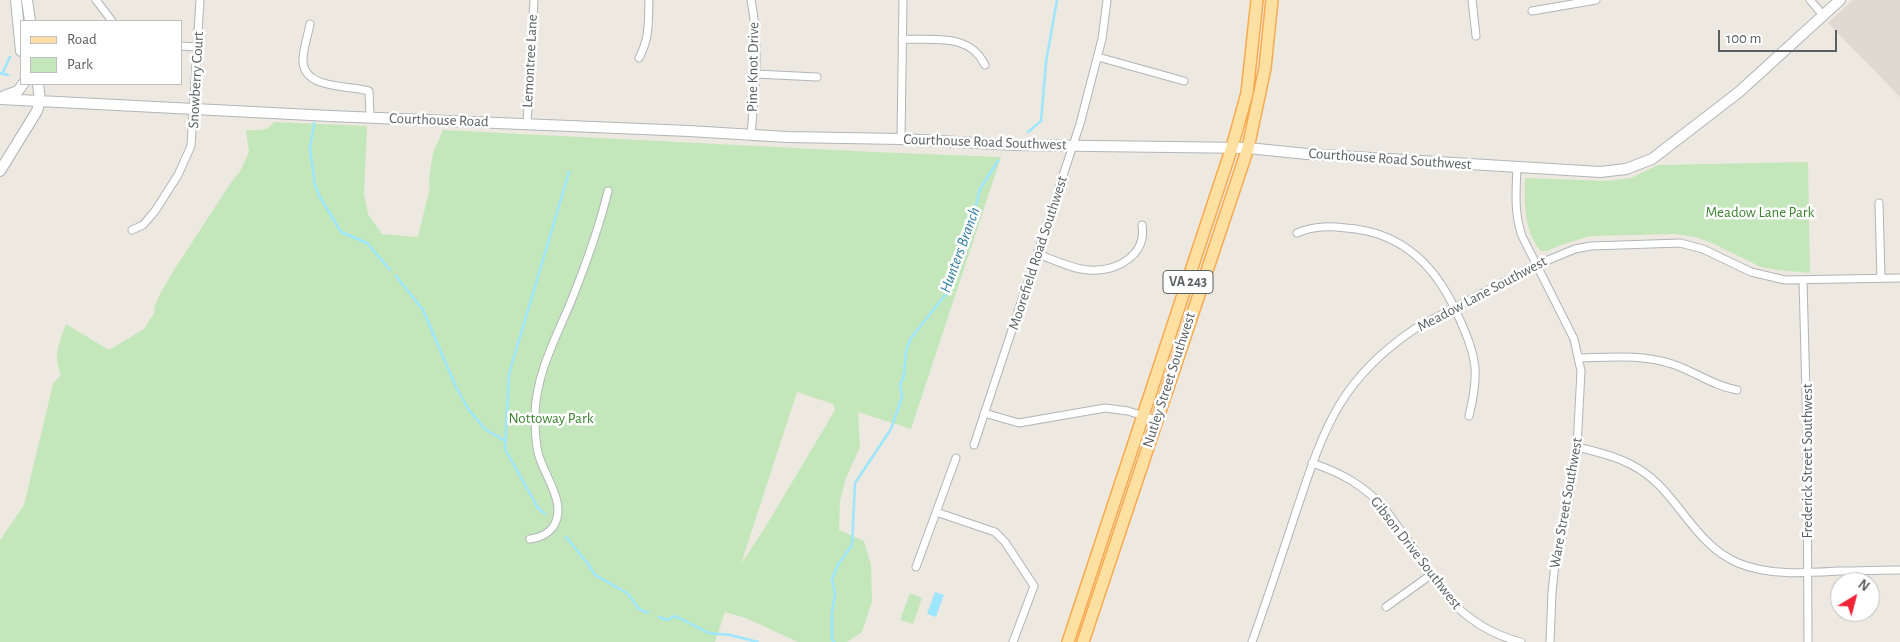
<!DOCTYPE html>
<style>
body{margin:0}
#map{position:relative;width:1900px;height:642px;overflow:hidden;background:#ede8e0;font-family:"Alegreya Sans",sans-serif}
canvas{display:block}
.legend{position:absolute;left:20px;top:20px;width:162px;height:65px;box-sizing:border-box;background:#fff;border:1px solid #bdbfc0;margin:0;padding:6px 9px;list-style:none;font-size:15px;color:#595f62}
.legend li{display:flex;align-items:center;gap:10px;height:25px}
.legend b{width:25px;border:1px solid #bdbfc0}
.north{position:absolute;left:1830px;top:572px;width:50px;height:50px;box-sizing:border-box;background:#fff;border:1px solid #bdbfc0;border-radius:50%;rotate:37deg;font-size:14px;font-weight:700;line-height:20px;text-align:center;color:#595f62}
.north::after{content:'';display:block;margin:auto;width:18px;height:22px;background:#f22237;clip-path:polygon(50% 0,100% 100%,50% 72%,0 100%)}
.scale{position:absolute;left:1718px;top:30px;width:119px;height:22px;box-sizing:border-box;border:2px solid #595f62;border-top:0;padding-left:6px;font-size:15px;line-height:18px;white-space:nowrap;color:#595f62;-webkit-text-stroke:4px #fff;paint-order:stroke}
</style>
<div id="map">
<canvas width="1900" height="642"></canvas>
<ul class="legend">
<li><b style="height:6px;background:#ffe0a3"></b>Road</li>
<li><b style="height:14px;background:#c3e7bb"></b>Park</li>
</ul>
<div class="north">N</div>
<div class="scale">100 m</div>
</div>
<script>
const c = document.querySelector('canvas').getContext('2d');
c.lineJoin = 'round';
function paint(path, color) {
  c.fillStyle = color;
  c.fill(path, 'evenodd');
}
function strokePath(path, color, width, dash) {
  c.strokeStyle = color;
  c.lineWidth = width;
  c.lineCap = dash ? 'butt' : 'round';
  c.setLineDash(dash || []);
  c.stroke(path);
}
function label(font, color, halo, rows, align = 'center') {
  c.font = font + ' "Alegreya Sans",sans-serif';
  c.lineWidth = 5;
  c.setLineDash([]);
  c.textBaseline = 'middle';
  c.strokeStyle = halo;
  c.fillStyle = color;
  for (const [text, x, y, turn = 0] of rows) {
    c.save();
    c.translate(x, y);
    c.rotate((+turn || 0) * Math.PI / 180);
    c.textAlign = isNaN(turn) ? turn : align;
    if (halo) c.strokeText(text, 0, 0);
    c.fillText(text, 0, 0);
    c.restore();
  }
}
const education = new Path2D(`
 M1853,0H1900V97L1828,23Z`);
const green = new Path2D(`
 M274,122L367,126L364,194L368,214L382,234L418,237L430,187L429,179L433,153L443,130L874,152L1001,157L911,429L858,412L860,447L846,478L840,501L839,530L864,541L871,565L872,602L862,632L847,642H798L746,618L725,612L715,642H0V540L24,505L53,384L61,375C53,354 59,344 66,324L109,350L144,329L154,313L155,306L160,294L174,270L230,184L241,170L249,152L246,130C258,130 268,132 274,122ZM797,392L833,404L835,410L766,526L741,564Z
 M1808,162L1810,273L1778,270L1761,267L1712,243L1695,237L1674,234L1591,236L1560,245L1548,251H1541C1524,233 1524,201 1525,178L1607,181L1631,178L1658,165Z
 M910,593L922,598L913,624L900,620Z`);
const water = new Path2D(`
 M935,592L944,595L936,617L927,614Z`);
const stream = new Path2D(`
 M0,73L8,75
 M2,74L10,57
 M314,123L310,149L315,185L320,197L341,232L367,243L390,270
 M1028,132L1041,121L1046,62L1057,0
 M396,276L423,310L456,387L469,410L485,429L505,441
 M545,514L538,508L505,449L509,374L569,172
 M566,537L588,564L595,575L627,593L639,609L648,613
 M659,617L667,620L675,616L709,633L730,635L758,642
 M834,642L832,639V612L835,594L832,579L838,565L852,545L855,483L891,429L902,397L900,384L904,376L906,351L911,338L946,294L952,279L957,250L970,230L980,189L998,161`);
const street = new Path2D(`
 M96,0L112,21
 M751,0C760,45 755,89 751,134
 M1472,0L1476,36
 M1810,0L1823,15
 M1532,11L1596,0
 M310,24C308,35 302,52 303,62C305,90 350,85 369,91L370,117
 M902,39C933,41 969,32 985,65
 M181,46L197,47
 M1098,57L1184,81
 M639,58C650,37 648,24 649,0
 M756,74L817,77
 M527,123L534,0
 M901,139L903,0
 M1517,167C1516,192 1514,213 1522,236L1574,339L1581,371L1577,447L1567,510L1555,564L1552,592L1550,642
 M1879,203L1881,278
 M132,230L143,225L155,211L178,175L191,146L200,0
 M1297,233C1314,226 1328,226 1346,228C1404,232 1438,268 1460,320C1467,336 1473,350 1475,367C1476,384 1473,400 1469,416
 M1038,254C1054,260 1072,269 1089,270C1117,272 1147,255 1142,225
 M1803,280L1807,432L1808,642
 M1579,358C1612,357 1644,354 1675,365C1697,373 1714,386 1737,390
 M984,413L1019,423L1105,408L1128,411L1156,420
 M974,445L1080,124L1102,39L1107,0
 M1577,447C1607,454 1635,461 1658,484C1685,511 1701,547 1738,563C1770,576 1806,573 1839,571C1860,571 1880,570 1900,570
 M1312,463C1342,473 1365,486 1386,510L1450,600C1470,621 1492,635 1521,642
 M936,512L995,532L1005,542L1034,586L1013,642
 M530,539C539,538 547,535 553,527C568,505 545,477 539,456C535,443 535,428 535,414C536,373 557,336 572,299C586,264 599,228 608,191
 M916,567L956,458
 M1386,607L1432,574
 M1252,642C1267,600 1281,557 1295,515C1323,431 1338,380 1416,328L1536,265L1575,249L1591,246L1680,243L1703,249L1751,272L1785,280L1900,278`);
const secondary = new Path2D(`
 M16,0L21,51
 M27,0L30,21
 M4,96L18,91L23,84
 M0,99L330,116L689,131L787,137L901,139L1014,145L1248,148L1307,154L1600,172L1626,169L1652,159L1739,92L1840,0
 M0,171L37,111L40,100L38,84`);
const primary = new Path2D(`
 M1068,642L1232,147L1247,93L1257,0
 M1083,642L1248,148L1265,68L1272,0`);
const shields = [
 [1188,282,50]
];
const shieldNames = [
 ["VA 243",1188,282]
];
const streetNames = [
 ["Lemontree Lane",530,61,-87],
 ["Pine Knot Drive",753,67,-89],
 ["Snowberry Court",196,80,-87],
 ["Courthouse Road",439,120,2],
 ["Courthouse Road Southwest",985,142,2],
 ["Courthouse Road Southwest",1390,159,4],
 ["Moorefield Road Southwest",1038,253,-72],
 ["Meadow Lane Southwest",1482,294,-28],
 ["Nutley Street Southwest",1169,380,-72],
 ["Frederick Street Southwest",1807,461,-90],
 ["Ware Street Southwest",1566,503,-80],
 ["Gibson Drive Southwest",1416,553,52]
];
const parkNames = [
 ["Meadow Lane Park",1760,212],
 ["Nottoway Park",551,418]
];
const waterNames = [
 ["Hunters Branch",960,250,-70]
];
paint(education, '#dfd9d1');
paint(green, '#c3e7bb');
paint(water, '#9ee6ff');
strokePath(stream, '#9ee6ff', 2.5);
strokePath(street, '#b1b5b9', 9);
strokePath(secondary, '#b0b6b9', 12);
strokePath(primary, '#f8aa4e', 14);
strokePath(street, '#fff', 7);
strokePath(secondary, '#fff', 10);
strokePath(primary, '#ffe0a3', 11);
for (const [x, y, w] of shields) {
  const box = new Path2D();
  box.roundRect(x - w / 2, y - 11.5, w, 23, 4);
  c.fillStyle = '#fff';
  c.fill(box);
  strokePath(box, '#595f62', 1);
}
label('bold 14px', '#595f62', null, shieldNames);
label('15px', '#595f62', '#fff', streetNames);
label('15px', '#3b832f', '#fff', parkNames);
label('italic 16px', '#337ea3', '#fff', waterNames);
</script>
